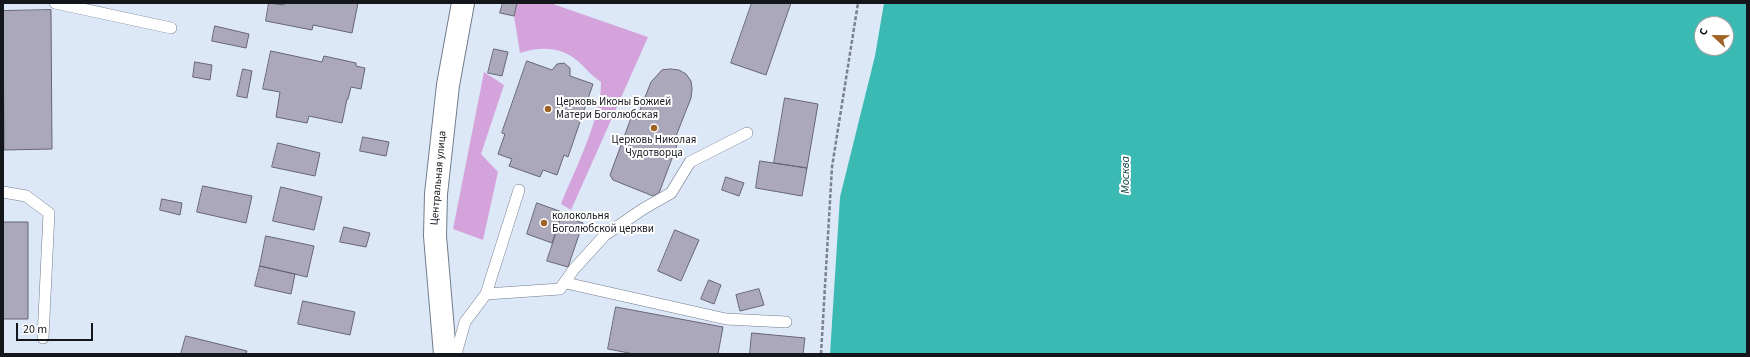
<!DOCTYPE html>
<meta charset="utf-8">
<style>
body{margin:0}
#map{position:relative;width:1750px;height:357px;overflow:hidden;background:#dce8f8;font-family:"Source Sans 3",sans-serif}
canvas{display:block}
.frame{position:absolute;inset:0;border:4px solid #13171c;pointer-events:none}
.north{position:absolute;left:1694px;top:16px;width:40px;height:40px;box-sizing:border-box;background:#fff;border:1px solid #a1a2a4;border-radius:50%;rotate:292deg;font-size:11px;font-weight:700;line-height:16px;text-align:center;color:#13171c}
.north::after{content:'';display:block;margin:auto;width:14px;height:18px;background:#9f6425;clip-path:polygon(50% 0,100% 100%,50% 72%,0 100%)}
.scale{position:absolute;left:16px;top:323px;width:77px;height:18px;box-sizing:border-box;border:2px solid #13171c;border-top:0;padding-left:5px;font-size:12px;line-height:14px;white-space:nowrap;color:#13171c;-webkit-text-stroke:3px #fff;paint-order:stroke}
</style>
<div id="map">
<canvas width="1750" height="357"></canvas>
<div class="frame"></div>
<div class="north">С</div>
<div class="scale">20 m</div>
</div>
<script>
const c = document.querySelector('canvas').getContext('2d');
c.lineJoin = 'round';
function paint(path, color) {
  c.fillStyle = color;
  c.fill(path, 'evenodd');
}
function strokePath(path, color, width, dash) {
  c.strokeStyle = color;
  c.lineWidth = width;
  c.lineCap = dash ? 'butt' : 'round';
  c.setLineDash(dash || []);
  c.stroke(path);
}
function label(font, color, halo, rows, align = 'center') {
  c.font = font + ' "Source Sans 3",sans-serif';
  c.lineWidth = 4;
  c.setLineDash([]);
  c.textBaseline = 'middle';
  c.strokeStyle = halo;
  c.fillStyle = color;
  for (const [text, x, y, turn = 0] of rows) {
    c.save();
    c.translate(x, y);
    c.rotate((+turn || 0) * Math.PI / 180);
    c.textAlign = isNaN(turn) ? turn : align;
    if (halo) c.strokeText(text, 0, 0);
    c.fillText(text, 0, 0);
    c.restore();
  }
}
const green = new Path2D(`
 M517,3H550L648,37L571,210L561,204C574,171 602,117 601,82C592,76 587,70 580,63C563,47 541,46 520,53L514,16Z
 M484,72L504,85L481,154L498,172L483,240L453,229Z`);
const water = new Path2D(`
 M884,3H1747V354H830L840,197L875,56ZM1702,24H1726V48H1702Z`);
const building = new Path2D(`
 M269,3L284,5L285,3H358L352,33L313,25L312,30L266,21Z
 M503,3H517L514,16L500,13Z
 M752,3H791L766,75L731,63Z
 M51,10L52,149L4,150L3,11Z
 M215,26L249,34L246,48L212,41Z
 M494,49L508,52L502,76L488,73Z
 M271,51L322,62L324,56L356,63V66L365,68L361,89L351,87L348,99H347L342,123L309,116L307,123L276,117L280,92L263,89Z
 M527,61L552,70L557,64L564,63L570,68V76L593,84L568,157L564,155L557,175L543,170L540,177L509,166L512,159L498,154L505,134L502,133Z
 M195,62L212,65L210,80L193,77Z
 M243,69L252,71L247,98L237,96Z
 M671,69L679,70L686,74L691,81L692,89L691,98L676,136L680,137L659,193L653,196L613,180L610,175L631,118L636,120L651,82L662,70Z
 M785,98L818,104L807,168L774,163Z
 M363,137L389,142L386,156L360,151Z
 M278,143L320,153L315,176L272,167Z
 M760,161L807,168L802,196L756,188Z
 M726,177L744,183L739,196L722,190Z
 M203,186L252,196L246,223L197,212Z
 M281,187L322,197L314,230L273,221Z
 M162,199L182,203L180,215L160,210Z
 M537,203L562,212L552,243L527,234Z
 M562,216L583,223L568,267L547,261Z
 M3,222H28V319H3Z
 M344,227L370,233L366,247L340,242Z
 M675,230L699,240L681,281L658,271Z
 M266,236L314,246L307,277L260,266Z
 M260,266L295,274L291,294L255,286Z
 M709,280L721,285L714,304L701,299Z
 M759,289L764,305L740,311L736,295Z
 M303,301L355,312L350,335L298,324Z
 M616,307L723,327L718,354H634L608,349Z
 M752,333L805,338L803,354H750Z
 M186,336L247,351L246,354H181Z`);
const path = new Path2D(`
 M821,354L832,167L858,3`);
const lane = new Path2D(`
 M55,3L171,28
 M3,192L26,196L49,213L43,338
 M566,283L726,319L786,322
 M486,294L519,190
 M456,354L465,322L486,294L560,289L574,269L605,235L643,209L671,193L690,162L747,133`);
const street = new Path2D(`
 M445,354L435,236L436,194L448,85L463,3`);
const markers = [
 [548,109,4,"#9f6425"],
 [654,128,4,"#9f6425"],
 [544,223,4,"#9f6425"]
];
const poiNames = [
 ["Церковь Иконы Божией",556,103],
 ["Матери Боголюбская",556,116],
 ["Церковь Николая",654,141,"center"],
 ["Чудотворца",654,154,"center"],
 ["колокольня",552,217],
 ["Боголюбской церкви",552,230]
];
const streetNames = [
 ["Центральная улица",439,178,-85]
];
const waterNames = [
 ["Москва",1126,175,-90]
];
paint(green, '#d5a3db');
paint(water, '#3bbab4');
paint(building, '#aaa8ba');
strokePath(building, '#676575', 1);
strokePath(lane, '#717c8a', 12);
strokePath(street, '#717c8a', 24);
strokePath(path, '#79818c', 2.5, [4, 2]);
strokePath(lane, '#fff', 11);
strokePath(street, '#fff', 22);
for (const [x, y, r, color] of markers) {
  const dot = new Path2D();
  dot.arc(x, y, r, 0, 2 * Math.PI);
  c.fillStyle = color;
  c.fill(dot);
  strokePath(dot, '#fff', 1.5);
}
label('11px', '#13171c', '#fff', poiNames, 'left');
label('11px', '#13171c', '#fff', streetNames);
label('italic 12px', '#104845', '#fff', waterNames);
</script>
